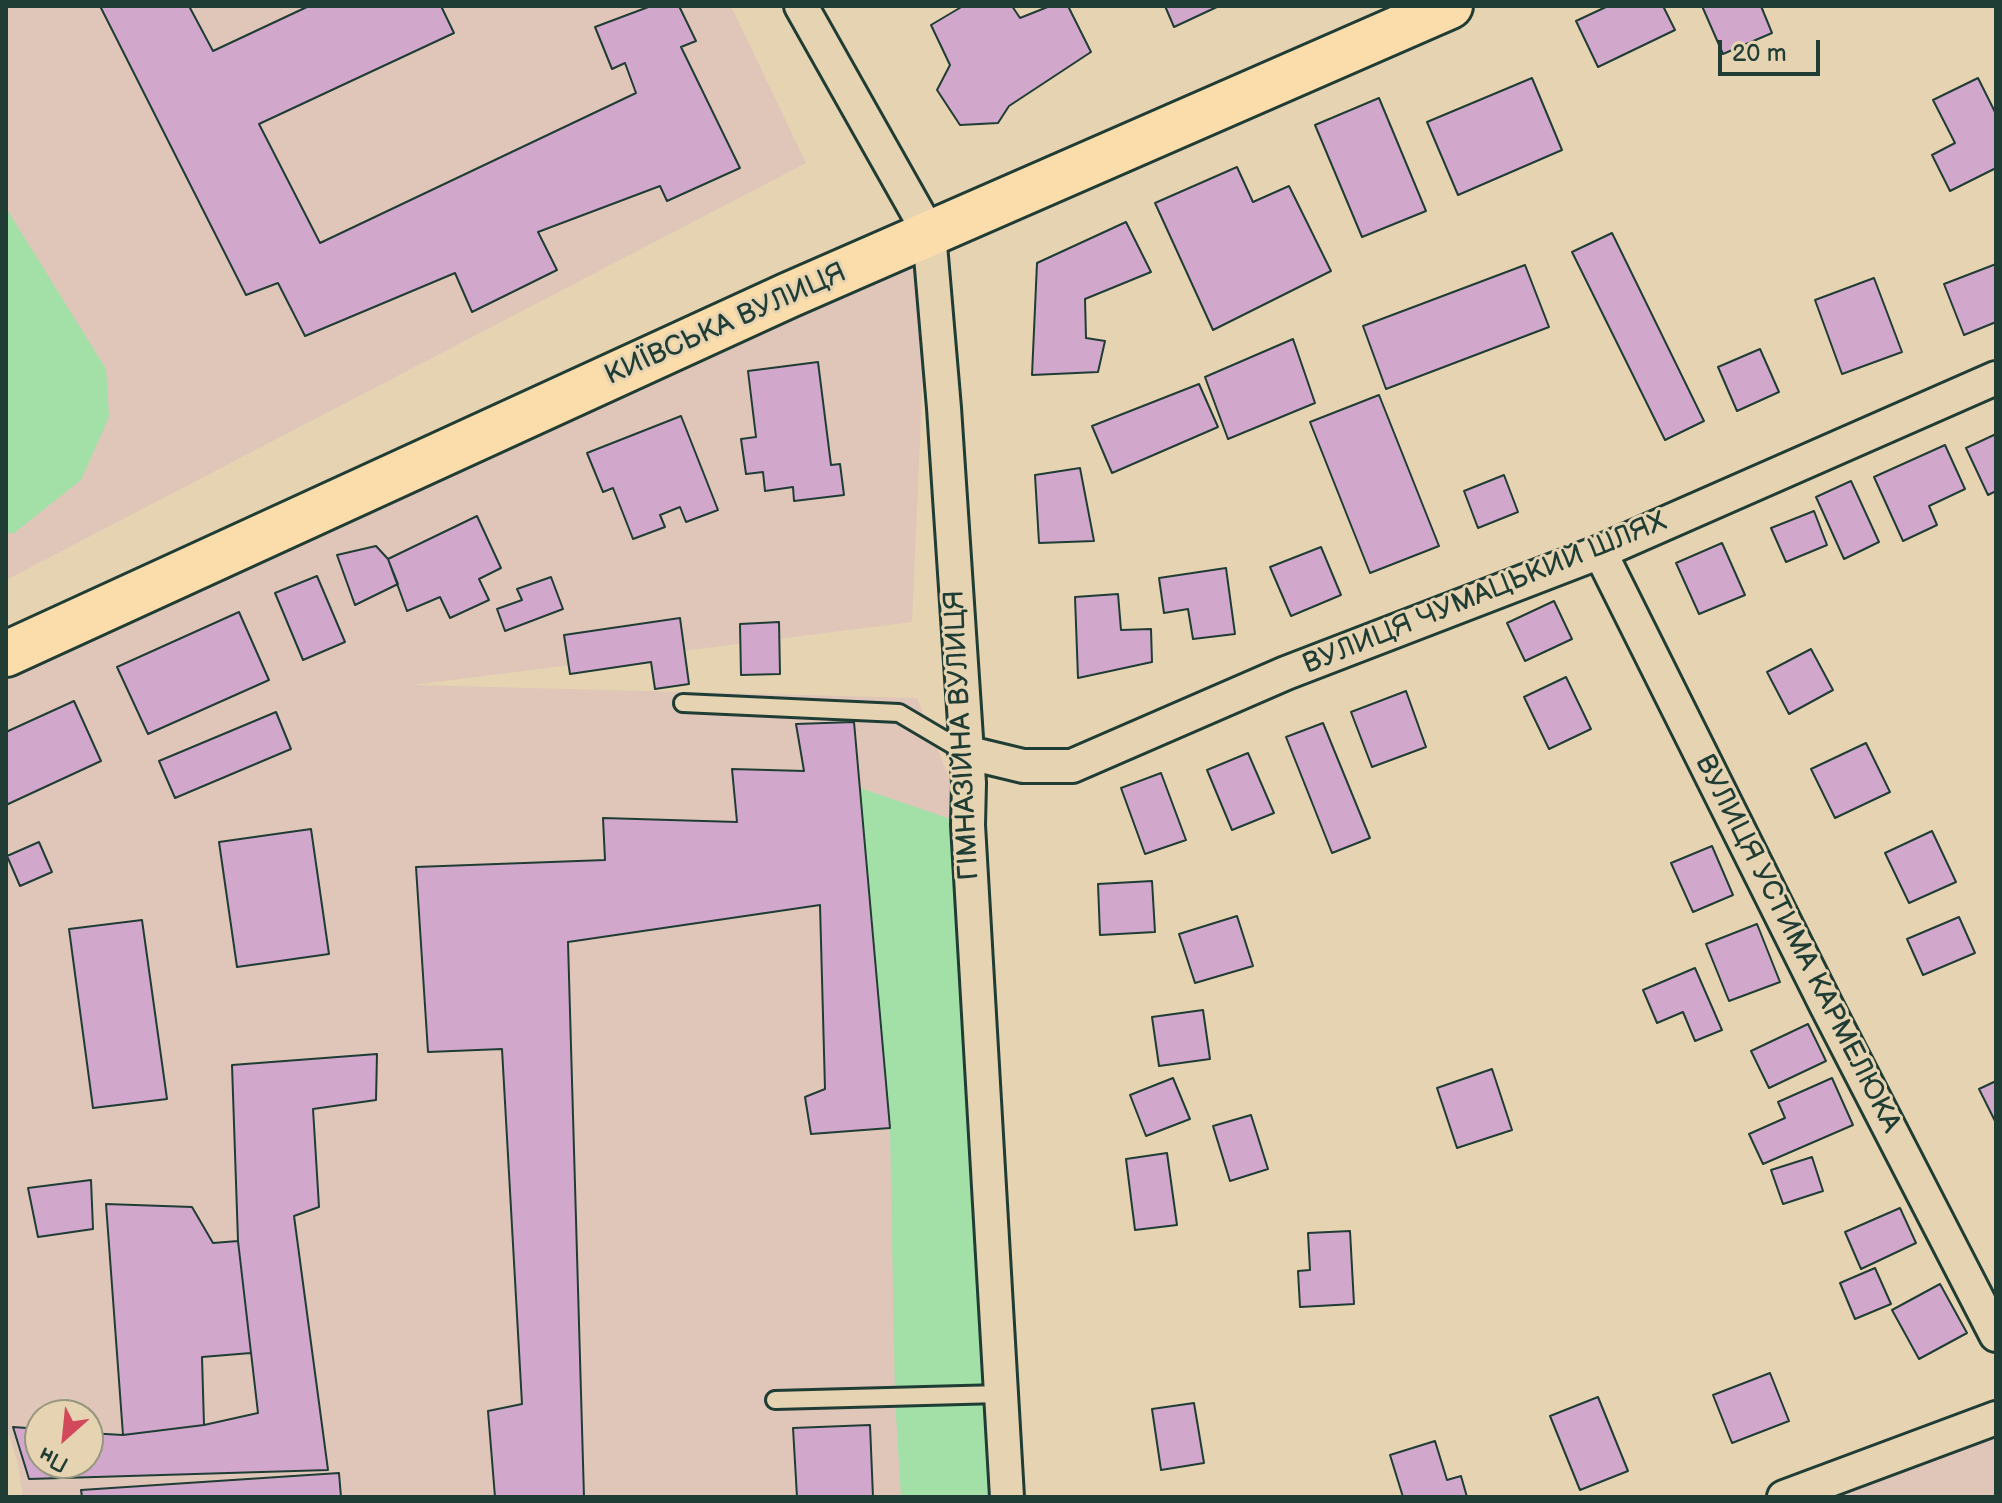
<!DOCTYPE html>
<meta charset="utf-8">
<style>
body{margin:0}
#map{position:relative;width:2002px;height:1503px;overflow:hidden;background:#e5d3b1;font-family:"Balsamiq Sans",sans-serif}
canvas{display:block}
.frame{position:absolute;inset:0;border:8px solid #1f3d34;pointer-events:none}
.north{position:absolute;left:24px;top:1399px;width:80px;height:80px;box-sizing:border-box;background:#e5d3b1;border:2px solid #96977f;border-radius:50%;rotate:207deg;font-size:22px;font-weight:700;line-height:32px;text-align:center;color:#1f3d34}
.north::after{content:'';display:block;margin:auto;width:28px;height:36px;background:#d1495b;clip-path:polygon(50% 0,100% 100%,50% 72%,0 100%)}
.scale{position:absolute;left:1718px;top:40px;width:102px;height:36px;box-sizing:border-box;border:4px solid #1f3d34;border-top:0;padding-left:10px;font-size:24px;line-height:28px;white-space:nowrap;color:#1f3d34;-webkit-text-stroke:6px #e5d3b1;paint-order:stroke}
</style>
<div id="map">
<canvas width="2002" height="1503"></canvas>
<div class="frame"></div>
<div class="north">Пн</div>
<div class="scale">20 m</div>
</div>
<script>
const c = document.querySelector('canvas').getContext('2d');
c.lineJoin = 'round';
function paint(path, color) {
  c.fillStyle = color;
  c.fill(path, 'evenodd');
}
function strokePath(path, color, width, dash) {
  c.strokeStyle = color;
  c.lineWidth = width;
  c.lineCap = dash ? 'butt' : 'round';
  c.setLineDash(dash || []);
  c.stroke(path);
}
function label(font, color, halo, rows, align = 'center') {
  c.font = font + ' "Balsamiq Sans",sans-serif';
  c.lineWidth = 6;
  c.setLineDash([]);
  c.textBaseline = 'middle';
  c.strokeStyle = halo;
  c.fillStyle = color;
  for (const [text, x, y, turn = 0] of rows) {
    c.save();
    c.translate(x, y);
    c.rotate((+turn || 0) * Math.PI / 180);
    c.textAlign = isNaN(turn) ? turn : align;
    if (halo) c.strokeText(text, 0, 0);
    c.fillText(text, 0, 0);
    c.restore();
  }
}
const built = new Path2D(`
 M6,6H731L806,163L6,580Z
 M929,233L912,622L412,685L917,698L968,825L1007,1497H23L17,1460L6,1428V654ZM40,1415H88V1463H40Z
 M1996,1432V1497H1827Z`);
const green = new Path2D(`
 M6,208L106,369L109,417L81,480L14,533H6Z
 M860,788L968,825L1007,1497H901L895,1399L890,1128Z`);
const building = new Path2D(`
 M100,6H189L213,51L309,6H441L454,33L259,124L320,243L636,93L625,63L612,69L595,27L651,6H679L696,41L681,47L740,168L667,201L660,186L538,232L557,270L472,312L455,273L305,336L278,283L246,295Z
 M963,6H1012L1020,18L1050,6H1068L1091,52L1009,106L998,123L960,125L937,90L950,65L931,25Z
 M1165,6H1219L1174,27Z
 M1608,6H1663L1675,30L1598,67L1576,21Z
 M1702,6H1761L1772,33L1723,54Z
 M1532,78L1562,150L1458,195L1427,122Z
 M1978,78L1996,114V168L1950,191L1932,155L1955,143L1933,100Z
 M1379,98L1426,211L1362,237L1315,125Z
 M1237,167L1253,202L1289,186L1331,271L1213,330L1155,203Z
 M1126,222L1151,272L1085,299L1086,338L1105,341L1098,372L1032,375L1037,263Z
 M1612,233L1704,421L1665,440L1572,252Z
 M1996,264V322L1964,335L1944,284Z
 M1525,265L1549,327L1386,389L1363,326Z
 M1874,278L1902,352L1842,374L1815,300Z
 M1293,339L1315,403L1228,439L1205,377Z
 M1760,349L1779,392L1737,411L1718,367Z
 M818,362L831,465L840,464L844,495L794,501L793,487L765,491L763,472L746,474L741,439L756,437L748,371Z
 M1199,384L1218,427L1112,473L1092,426Z
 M1379,395L1439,546L1370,573L1310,422Z
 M681,416L718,510L686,522L680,507L660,515L665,527L633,539L613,488L603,492L587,453Z
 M1996,434V491L1988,495L1966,448Z
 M1945,445L1965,489L1929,506L1937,525L1903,541L1874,477Z
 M1080,468L1094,541L1039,543L1035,475Z
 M1504,475L1518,512L1478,528L1464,491Z
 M1851,481L1879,542L1844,559L1816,497Z
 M1814,511L1827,545L1786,562L1771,528Z
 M477,516L501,568L479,579L489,600L450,618L440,597L407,611L388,559Z
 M1722,543L1745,595L1699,614L1676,563Z
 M376,546L388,559L398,584L355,605L337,555Z
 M1321,547L1341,595L1291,616L1270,567Z
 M1226,568L1235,634L1193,639L1188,609L1164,613L1159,578Z
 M317,576L345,642L303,660L275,593Z
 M551,577L563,609L505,631L497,609L522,600L517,589Z
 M1118,594L1121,630L1151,629L1152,662L1078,678L1075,597Z
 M1554,601L1572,639L1525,661L1507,623Z
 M239,612L269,680L148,734L117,667Z
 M680,618L689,684L655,689L651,662L570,674L564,635Z
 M779,622L780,674L741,675L740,624Z
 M1811,649L1833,690L1789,714L1767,672Z
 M1566,677L1591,729L1549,749L1524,697Z
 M1406,691L1426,747L1372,767L1351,712Z
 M74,701L101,761L6,805V732Z
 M276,712L291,749L175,798L159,761Z
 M854,722L890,1128L811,1134L805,1097L825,1089L820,905L568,942L584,1497H495L488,1411L522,1404L502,1049L428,1052L416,867L605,860L603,818L737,822L732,769L804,771L796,724Z
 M1323,723L1370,838L1332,853L1286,737Z
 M1866,743L1890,792L1835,818L1811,769Z
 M1248,753L1274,813L1232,830L1207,770Z
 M1161,773L1186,840L1145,854L1121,788Z
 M311,829L329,954L237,967L219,842Z
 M1932,831L1956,882L1909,903L1885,853Z
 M39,842L52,872L20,886L7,856Z
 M1712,846L1733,895L1693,912L1671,863Z
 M1152,881L1155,932L1100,935L1098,884Z
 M1237,916L1253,966L1195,983L1179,934Z
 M1959,917L1975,953L1923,975L1907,939Z
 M142,920L167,1099L93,1108L69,929Z
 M1757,924L1780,982L1729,1001L1706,944Z
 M1695,968L1722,1030L1695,1041L1683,1012L1657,1023L1643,990Z
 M1203,1010L1210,1059L1159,1066L1152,1017Z
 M1808,1024L1826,1061L1769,1088L1751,1051Z
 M377,1054L376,1100L313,1109L319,1207L294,1216L328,1470L29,1479L13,1427L40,1429V1463H88V1433L123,1435L204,1425L258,1413L238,1241L232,1065Z
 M1492,1069L1512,1130L1457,1148L1437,1088Z
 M1173,1078L1190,1119L1146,1136L1130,1095Z
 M1832,1078L1853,1125L1763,1164L1749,1134L1785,1118L1778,1102Z
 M1996,1081V1123L1979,1089Z
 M1251,1115L1268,1169L1230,1181L1213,1126Z
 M1167,1153L1177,1225L1135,1230L1126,1159Z
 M1812,1157L1823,1191L1783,1204L1771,1170Z
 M91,1180L93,1229L38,1237L28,1188Z
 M106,1204L192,1207L213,1243L238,1241L251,1353L202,1357L204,1425L123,1435Z
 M1900,1208L1916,1243L1861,1269L1845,1232Z
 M1350,1231L1354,1304L1300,1307L1298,1271L1310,1270L1308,1233Z
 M1875,1268L1891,1304L1855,1319L1840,1283Z
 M1940,1284L1967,1333L1919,1359L1892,1310Z
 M1770,1373L1789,1421L1732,1443L1713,1395Z
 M1598,1397L1628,1471L1580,1490L1550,1416Z
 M1194,1403L1204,1463L1161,1470L1152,1409Z
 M870,1425L873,1497H797L793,1428Z
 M1435,1441L1447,1480L1461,1476L1467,1497H1403L1390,1455Z
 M339,1473L341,1497H82L81,1490Z`);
const lane = new Path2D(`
 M683,703L899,713L965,752
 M775,1400L1000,1394`);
const street = new Path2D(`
 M801,6L929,233L944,408L969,783L968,825L1007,1497
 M1600,552L1826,1005L1996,1335
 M965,752L1023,766H1072L1286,673L1600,552L1996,378
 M1784,1497L1996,1418`);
const primary = new Path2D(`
 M6,654L789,295L1450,6`);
const streetNames = [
 ["КИЇВСЬКА ВУЛИЦЯ",726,325,-24],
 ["ВУЛИЦЯ ЧУМАЦЬКИЙ ШЛЯХ",1485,594,-22],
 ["ГІМНАЗІЙНА ВУЛИЦЯ",963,735,-93],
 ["ВУЛИЦЯ УСТИМА КАРМЕЛЮКА",1797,944,63]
];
paint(built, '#dfc6b9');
paint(green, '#a3e0a7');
paint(building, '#d2a7cc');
strokePath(building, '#1f3d34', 2);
strokePath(lane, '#1f3d34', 22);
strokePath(street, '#1f3d34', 38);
strokePath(primary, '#1f3d34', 50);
strokePath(lane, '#e5d3b1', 16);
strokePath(street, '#e5d3b1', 32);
strokePath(primary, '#fbddab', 44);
label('28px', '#1f3d34', '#e5d3b1', streetNames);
</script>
